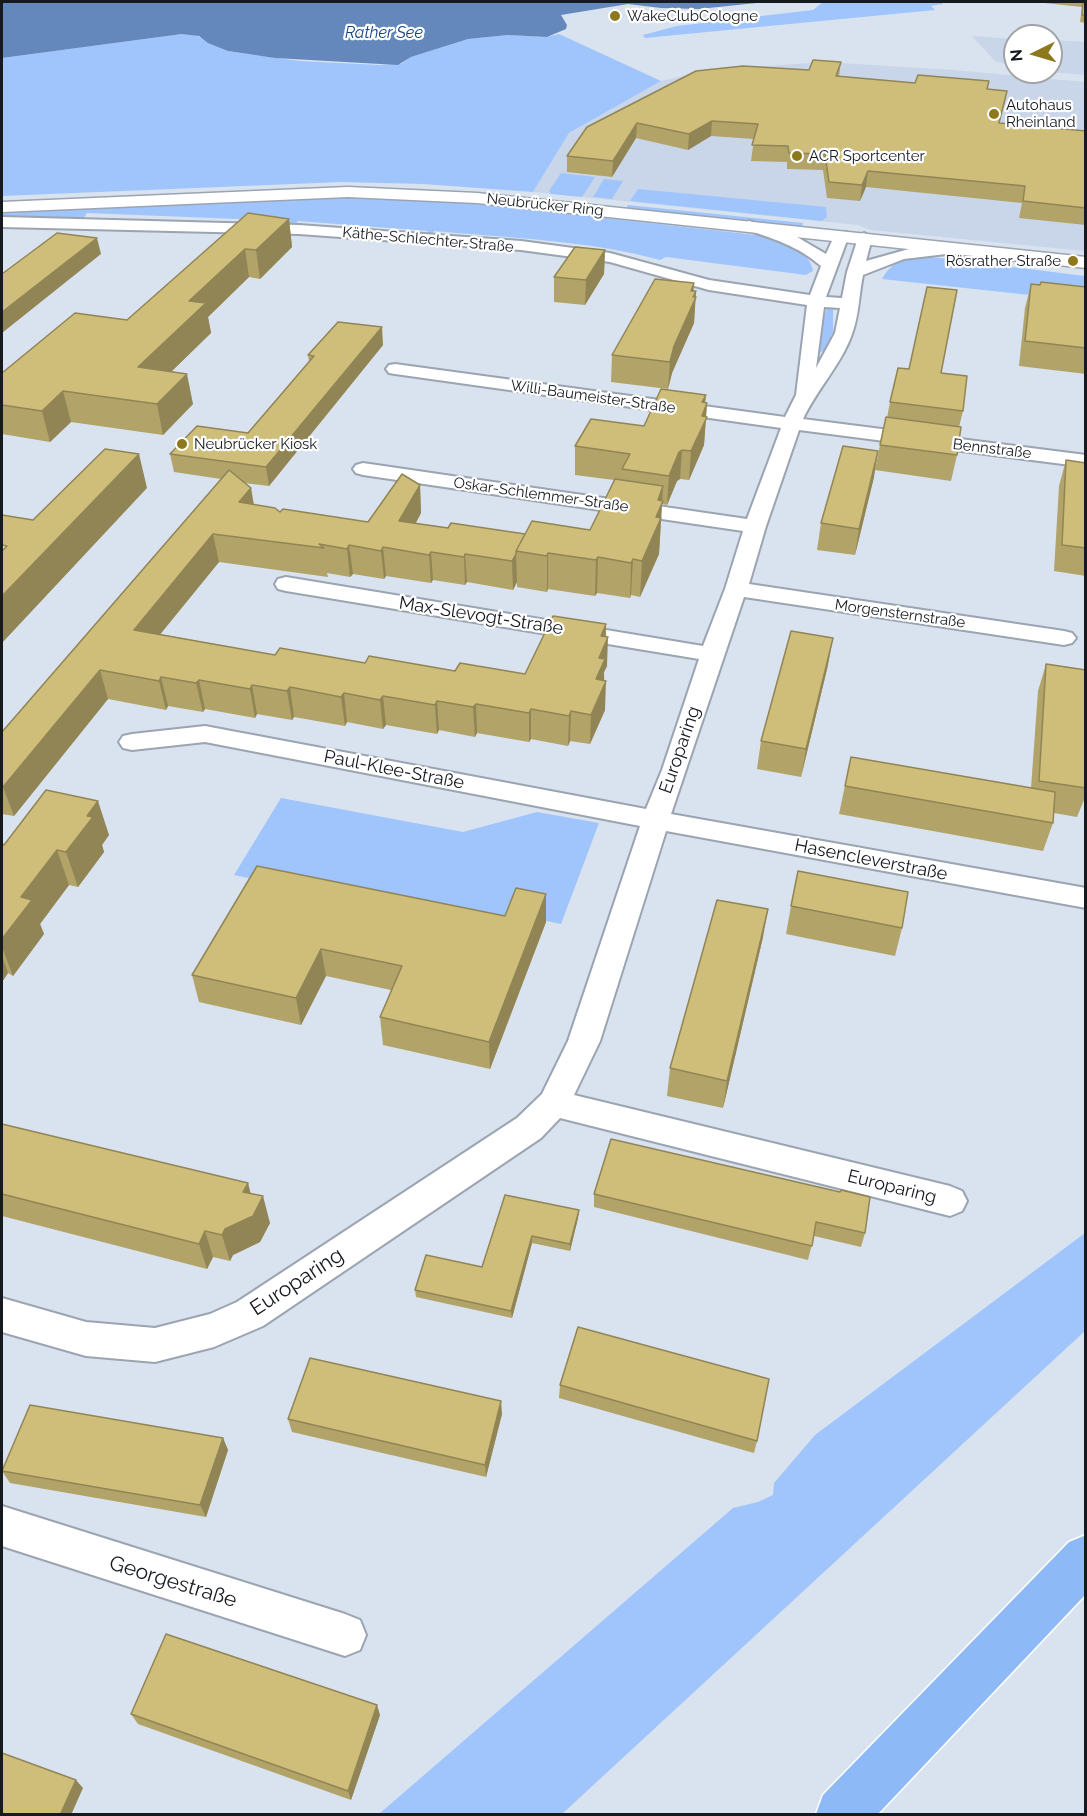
<!DOCTYPE html>
<meta charset="utf-8">
<style>
body{margin:0}
#map{position:relative;width:1087px;height:1816px;overflow:hidden;background:#d9e2ef;font-family:Raleway,sans-serif}
canvas{display:block}
.frame{position:absolute;inset:0;border:3px solid #16191e;pointer-events:none}
.north{position:absolute;left:1003px;top:24px;width:60px;height:60px;box-sizing:border-box;background:#fff;border:2px solid #a2a3a5;border-radius:50%;rotate:265deg;font-size:16px;font-weight:700;line-height:24px;text-align:center;color:#16191e}
.north::after{content:'';display:block;margin:auto;width:21px;height:27px;background:#8d781d;clip-path:polygon(50% 0,100% 100%,50% 72%,0 100%)}
</style>
<div id="map">
<canvas width="1087" height="1816"></canvas>
<div class="frame"></div>
<div class="north">N</div>
</div>
<script>
const c = document.querySelector('canvas').getContext('2d');
c.lineJoin = 'round';
function paint(path, color) {
  c.fillStyle = color;
  c.fill(path, 'evenodd');
}
function strokePath(path, color, width, dash) {
  c.strokeStyle = color;
  c.lineWidth = width;
  c.lineCap = dash ? 'butt' : 'round';
  c.setLineDash(dash || []);
  c.stroke(path);
}
function label(font, color, halo, rows, align = 'center') {
  c.font = font + ' Raleway,sans-serif';
  c.lineWidth = 4.5;
  c.setLineDash([]);
  c.textBaseline = 'middle';
  c.strokeStyle = halo;
  c.fillStyle = color;
  for (const [text, x, y, turn = 0] of rows) {
    c.save();
    c.translate(x, y);
    c.rotate((+turn || 0) * Math.PI / 180);
    c.textAlign = isNaN(turn) ? turn : align;
    if (halo) c.strokeText(text, 0, 0);
    c.fillText(text, 0, 0);
    c.restore();
  }
}
const built = new Path2D(`
 M972,36L1015,39V67L995,61Z
 M1051,40L1085,42V75L1050,72Z
 M824,62L954,70L1085,82V251L871,230L858,225L533,192L569,133L661,81L710,70Z`);
const green = new Path2D(`
 M823,2H941L943,4L931,6L935,10L645,38L643,35L677,26L813,10Z
 M182,34H193L228,51L247,54L300,61L379,65L401,64L411,57L468,39L508,35L547,37L559,34L661,81L569,133L533,192L423,184L341,182L2,196V58Z
 M561,173L595,177L582,197L551,194L549,191Z
 M604,179L623,181L612,199L593,197Z
 M638,189L826,207L827,217L822,221L630,201Z
 M357,195L481,204L765,236C783,240 810,250 813,271L806,275L666,257L660,260C587,240 509,238 434,231L430,237L425,236L428,231L298,221L294,227H283L287,221L87,213L83,219L2,218V213L312,196Z
 M628,205L803,223L802,227L626,208Z
 M932,257L1085,276V301L882,279C894,257 910,259 932,257Z
 M827,307L833,309V332L824,351L820,352L818,346Z
 M281,798L463,832L537,812L599,823L561,924L517,915L510,932L234,875Z
 M1085,1233V1331L562,1814H379L733,1508L758,1502L773,1495L774,1483L815,1435Z`);
const water = new Path2D(`
 M2,2H766L699,9L661,8L628,4L561,15L567,25L566,29L547,37L508,35L468,39L411,57L398,65L275,58L228,51L208,43L199,36L182,34L2,58Z`);
const street = new Path2D(`
 M2,217L299,225L521,241L610,253L709,280L810,295L821,266C798,246 772,238 744,229L741,226L749,221L797,237L826,254L836,232H846L849,235L826,297L842,298L847,272L859,235L864,233L872,238L866,261L916,247L963,246L965,249L963,252L904,259L863,275C859,294 859,316 852,334C841,365 817,389 803,419L1086,455V467L799,430L766,526L749,584L1064,631L1072,633L1076,638L1072,643L1064,645L744,597L671,814L1086,888V908L666,831L600,1041L574,1095L950,1186L962,1191L967,1201L962,1211L950,1216L560,1118L541,1138L263,1326L214,1347L155,1362L86,1356L2,1332V1298L86,1322L155,1328L210,1314L237,1302L517,1118L542,1094L568,1041L640,826L205,742L132,750L123,748L119,742L123,736L132,734L205,726L646,809L662,770L699,659L286,591L278,589L275,584L278,579L286,577L703,646L725,589L743,531L363,475L356,473L353,469L356,465L363,463L747,519L781,428L395,374L389,373L386,369L389,365L395,364L785,417L796,395L807,305L709,290L610,262L521,250L299,234L2,227ZM824,307L840,308L835,333L816,368Z
 M2,1506L345,1614L360,1620L366,1635L360,1650L345,1656L2,1546Z`);
const secondary = new Path2D(`
 M348,187L477,193L1086,257V268L477,203L348,197L2,212V202Z`);
const highway = new Path2D(`
 M1086,1535V1594L878,1814H816L823,1795L1069,1542Z`);
const wall = new Path2D(`
 M1035,2H1086V23L1080,22L1082,7Z
 M841,62L839,76L988,90L1000,123L1086,131V225L1019,218L1022,203L866,187L860,201L827,198L823,170L787,169V162L751,161L754,139L711,136L688,150L636,138L612,177L567,172V156L587,127Z
 M289,219L292,247L260,279L249,277L208,317L211,333L171,372L193,404L163,435L71,422L50,442L2,434V373L127,320Z
 M605,250L604,274L585,305L554,302V277Z
 M1041,282L1086,287V374L1019,366L1025,308L1031,284L1040,285Z
 M694,291H696L694,323L672,373L668,389L611,382L612,355Z
 M383,345L269,486L244,483L251,488L254,504L280,512L368,522L420,485L421,513L416,523L448,528L525,534L590,530L614,480L575,475V446L644,426L706,395L705,402L707,403L704,445L689,480L680,479L677,481L667,505L662,504L659,554L640,597L631,595L630,598L597,593L595,596L548,589L547,592L517,587V582L513,590L467,582L465,585L433,580L431,583L386,576L384,579L353,574L350,577L327,573L328,577L219,562L160,634L275,655L455,671L525,674L606,624L607,666L604,672L605,710L590,744L570,741L568,746L531,739L529,742L477,733L475,737L439,730L437,734L386,725L383,729L347,722L345,726L294,717L292,720L257,714L255,718L205,709L203,712L168,706L166,710L108,699L14,816L2,814V732L221,479L174,472L170,454L248,433L309,362L308,355Z
 M941,373L963,411L959,427L957,455L951,481L875,470L880,445L887,418L890,402Z
 M1066,460L1086,463V576L1054,571L1059,486Z
 M874,477L855,555L817,550L821,523Z
 M1046,664L1086,670V795L1077,817L1054,813L1053,823L1043,851L839,814L851,757L1031,788L1038,691Z
 M828,665L801,777L757,769L761,741Z
 M109,835L102,845L104,852L78,887L69,885L40,924L44,934L13,976L8,973L2,982V844Z
 M257,866L505,916L546,922L490,1069L383,1045L380,1017L391,990L326,976L301,1025L199,1002L192,975Z
 M791,906L902,928L895,956L786,934Z
 M763,937L723,1108L667,1096L670,1068Z
 M2,1124L248,1183L250,1193L270,1223L260,1242L233,1255L230,1261L213,1257L207,1269L2,1216Z
 M611,1139L865,1233L861,1247L814,1236L808,1260L594,1207V1194Z
 M505,1195L579,1210L578,1218L570,1251L532,1243L512,1318L416,1297L415,1290L482,1267Z
 M560,1385L757,1441L754,1453L559,1398Z
 M502,1414L486,1477L292,1432L288,1419Z
 M223,1438L228,1450L206,1517L10,1483L2,1471Z
 M131,1714L380,1715L351,1800L138,1724Z`);
const shadedWall = new Path2D(`
 M712,121L711,136L688,150L689,134Z
 M637,123L636,138L612,177L613,161Z
 M868,171L866,187L860,201L862,185Z
 M289,219L292,247L260,279L256,250Z
 M97,238L101,254L2,333V312Z
 M245,249L249,277L208,317L211,333L144,398L138,367L189,301Z
 M605,250L604,274L585,305L586,280Z
 M694,283L693,304V297L696,291L694,323L672,373L668,389L670,362L674,346L691,291Z
 M382,327L383,345L269,486L266,467Z
 M187,374L193,404L163,435L157,404Z
 M63,391L71,422L50,442L42,411Z
 M706,395L704,410L707,403L704,445L689,480L691,451L702,402Z
 M682,450L680,479L677,481L667,505L669,476L679,452Z
 M878,451L874,477L855,555L859,529Z
 M139,454L147,488L2,643V596Z
 M420,485L421,513L401,549L399,521Z
 M663,486L659,554L640,597L642,561L658,500Z
 M251,488L255,516L239,502Z
 M213,534L219,562L141,658L134,630Z
 M349,545L353,574L350,577L347,549Z
 M383,547L386,576L384,579L381,551Z
 M431,552L433,580L431,583L429,555Z
 M548,553V589L547,592V556Z
 M465,554L467,582L465,585L464,557Z
 M516,554L517,582L513,590L512,561Z
 M598,557L597,593L595,596L596,560Z
 M633,559L631,595L630,598L631,563Z
 M606,624L605,643L608,637L607,666L604,672V686L606,681L605,710L590,744L591,715L601,636Z
 M833,638L828,665L801,777L806,749Z
 M100,670L108,699L14,816L3,787Z
 M161,677L168,706L166,710L159,681Z
 M199,680L205,709L203,712L196,683Z
 M252,685L257,714L255,718L250,689Z
 M290,687L294,717L292,720L287,691Z
 M344,693L347,722L345,726L341,697Z
 M383,696L386,725L383,729L380,700Z
 M437,701L439,730L437,734L435,705Z
 M476,704L477,733L475,737L473,707Z
 M531,709V739L529,742V713Z
 M571,711L570,741L568,746L569,716Z
 M98,801L109,835L102,845L104,852L78,887L66,852L87,816Z
 M57,850L69,885L40,924L44,934L13,976L2,947V939L21,897Z
 M546,894V922L490,1069L489,1042Z
 M768,909L763,937L723,1108L727,1081Z
 M321,949L326,976L301,1025L296,998Z
 M2,956L8,973L2,982Z
 M248,1183L255,1210L263,1196L270,1223L260,1242L233,1255L230,1261L222,1235Z
 M579,1210L578,1218L570,1251V1244Z
 M205,1231L213,1257L207,1269L199,1244Z
 M532,1236V1243L512,1318L511,1311Z
 M501,1401L502,1414L486,1477L485,1465Z
 M223,1438L228,1450L206,1517L200,1505Z
 M377,1705L380,1715L351,1800L348,1791Z
 M76,1780L83,1788L71,1815H60Z`);
const building = new Path2D(`
 M1083,2H1086V15H1082Z
 M813,60L841,62L836,76L915,83L918,75L989,81L987,89L1007,91L999,123L1086,131V208L1023,201L1025,186L868,171L862,185L829,182L825,154L789,153L788,146L752,145L758,124L712,121L689,134L637,123L613,161L567,156L587,127L696,71L743,66L809,70Z
 M248,213L289,219L256,250L245,249L189,301L206,303L138,367L187,374L157,404L63,391L42,411L2,405V373L75,313L127,320Z
 M57,233L97,238L2,312V274Z
 M575,247L605,250L586,280L554,277Z
 M655,279L694,283L691,291H696L693,297H696L674,346L670,362L612,355Z
 M1041,282L1086,287V348L1025,341L1031,284L1040,285Z
 M927,287L957,290L941,373L967,376L963,411L890,402L898,368L909,369Z
 M338,322L382,327L266,467L170,454L197,426L248,433L314,356L308,355Z
 M661,389L706,395L702,402L707,403L702,416L707,417L691,451L682,450L679,452L669,476L622,469L630,454L575,446L591,419L644,426Z
 M886,417L961,427L957,455L880,445Z
 M843,446L878,451L859,529L821,523Z
 M105,449L139,454L2,596V551L7,546L2,545V515L33,520Z
 M1066,460L1086,463V548L1062,545Z
 M229,470L251,488L239,502L275,508L280,512L283,509L368,522L402,474L420,485L399,521L448,528L451,523L525,534L516,551V554L512,561L465,554L464,557L431,552L429,555L383,547L381,551L349,545L347,549L319,544L324,548L213,534L134,630L275,655L280,648L365,663L369,656L455,671L460,663L525,674L553,616L606,624L601,636L608,637L599,658L605,659L596,679L606,681L591,715L571,711L569,716L531,709L529,713L476,704L473,707L437,701L435,705L383,696L380,700L344,693L341,697L290,687L287,691L252,685L250,689L199,680L196,683L161,677L159,681L100,670L3,787H2V732Z
 M615,479L663,486L658,500L663,501L656,517L661,518L642,561L633,559L631,563L598,557L596,560L548,553L547,556L516,551L532,521L590,530Z
 M791,631L833,638L806,749L761,741Z
 M1046,664L1086,670V788L1039,781Z
 M851,757L1055,792L1053,823L845,786Z
 M46,790L98,801L87,816L93,817L66,852L57,850L21,897L32,900L2,939V844L4,845Z
 M257,866L505,916L516,888L546,894L489,1042L380,1017L402,966L321,949L296,998L192,975Z
 M798,871L908,892L902,928L791,906Z
 M717,900L768,909L727,1081L670,1068Z
 M2,1124L248,1183L243,1192L263,1196L253,1216L225,1229L222,1235L205,1231L199,1244L2,1194Z
 M611,1139L840,1192L841,1190L870,1197L865,1233L816,1222L812,1246L594,1194Z
 M505,1195L579,1210L570,1244L532,1236L511,1311L415,1290L426,1255L482,1267Z
 M578,1327L769,1379L757,1441L560,1385Z
 M310,1358L501,1401L485,1465L288,1419Z
 M30,1405L223,1438L200,1505L2,1471Z
 M166,1634L377,1705L348,1791L131,1714Z
 M2,1753L76,1780L60,1815H2Z`);
const markers = [
 [615,16,6,"#8d781d"],
 [994,114,6,"#8d781d"],
 [797,156,6,"#8d781d"],
 [1073,261,6,"#8d781d"],
 [182,444,6,"#8d781d"]
];
const farPoinames = [
 ["WakeClubCologne",627,16],
 ["Autohaus",1006,105],
 ["Rheinland",1006,122],
 ["ACR Sportcenter",809,156],
 ["Rösrather Straße",1061,261,"right"],
 ["Neubrücker Kiosk",194,444]
];
const farStreetnames = [
 ["Neubrücker Ring",545,205,6],
 ["Käthe-Schlechter-Straße",428,240,5],
 ["Willi-Baumeister-Straße",593,397,8],
 ["Bennstraße",992,449,7],
 ["Oskar-Schlemmer-Straße",541,495,8],
 ["Morgensternstraße",900,614,8]
];
const farWaternames = [
 ["Rather See",384,33]
];
const streetNames = [
 ["Max-Slevogt-Straße",481,616,9],
 ["Europaring",680,750,-71],
 ["Paul-Klee-Straße",394,770,11],
 ["Hasencleverstraße",871,860,11],
 ["Europaring",892,1187,14]
];
const nearStreetnames = [
 ["Europaring",297,1282,-33],
 ["Georgestraße",173,1582,17]
];
paint(built, '#c9d6ea');
paint(green, '#9fc5fc');
paint(water, '#6488bc');
strokePath(street, '#9ba4b1', 4);
strokePath(secondary, '#9ba4b1', 3);
strokePath(highway, '#fff', 3);
paint(street, '#fff');
paint(secondary, '#fff');
paint(highway, '#8eb9f7');
paint(wall, '#b2a369');
paint(shadedWall, '#918555');
paint(building, '#cfbe7a');
strokePath(building, '#918555', 1.5);
for (const [x, y, r, color] of markers) {
  const dot = new Path2D();
  dot.arc(x, y, r, 0, 2 * Math.PI);
  c.fillStyle = color;
  c.fill(dot);
  strokePath(dot, '#fff', 2);
}
label('15px', '#16191e', '#fff', farPoinames, 'left');
label('15px', '#16191e', '#fff', farStreetnames);
label('italic 16px', '#144384', '#fff', farWaternames);
label('18px', '#16191e', '#fff', streetNames);
label('21px', '#16191e', '#fff', nearStreetnames);
</script>
